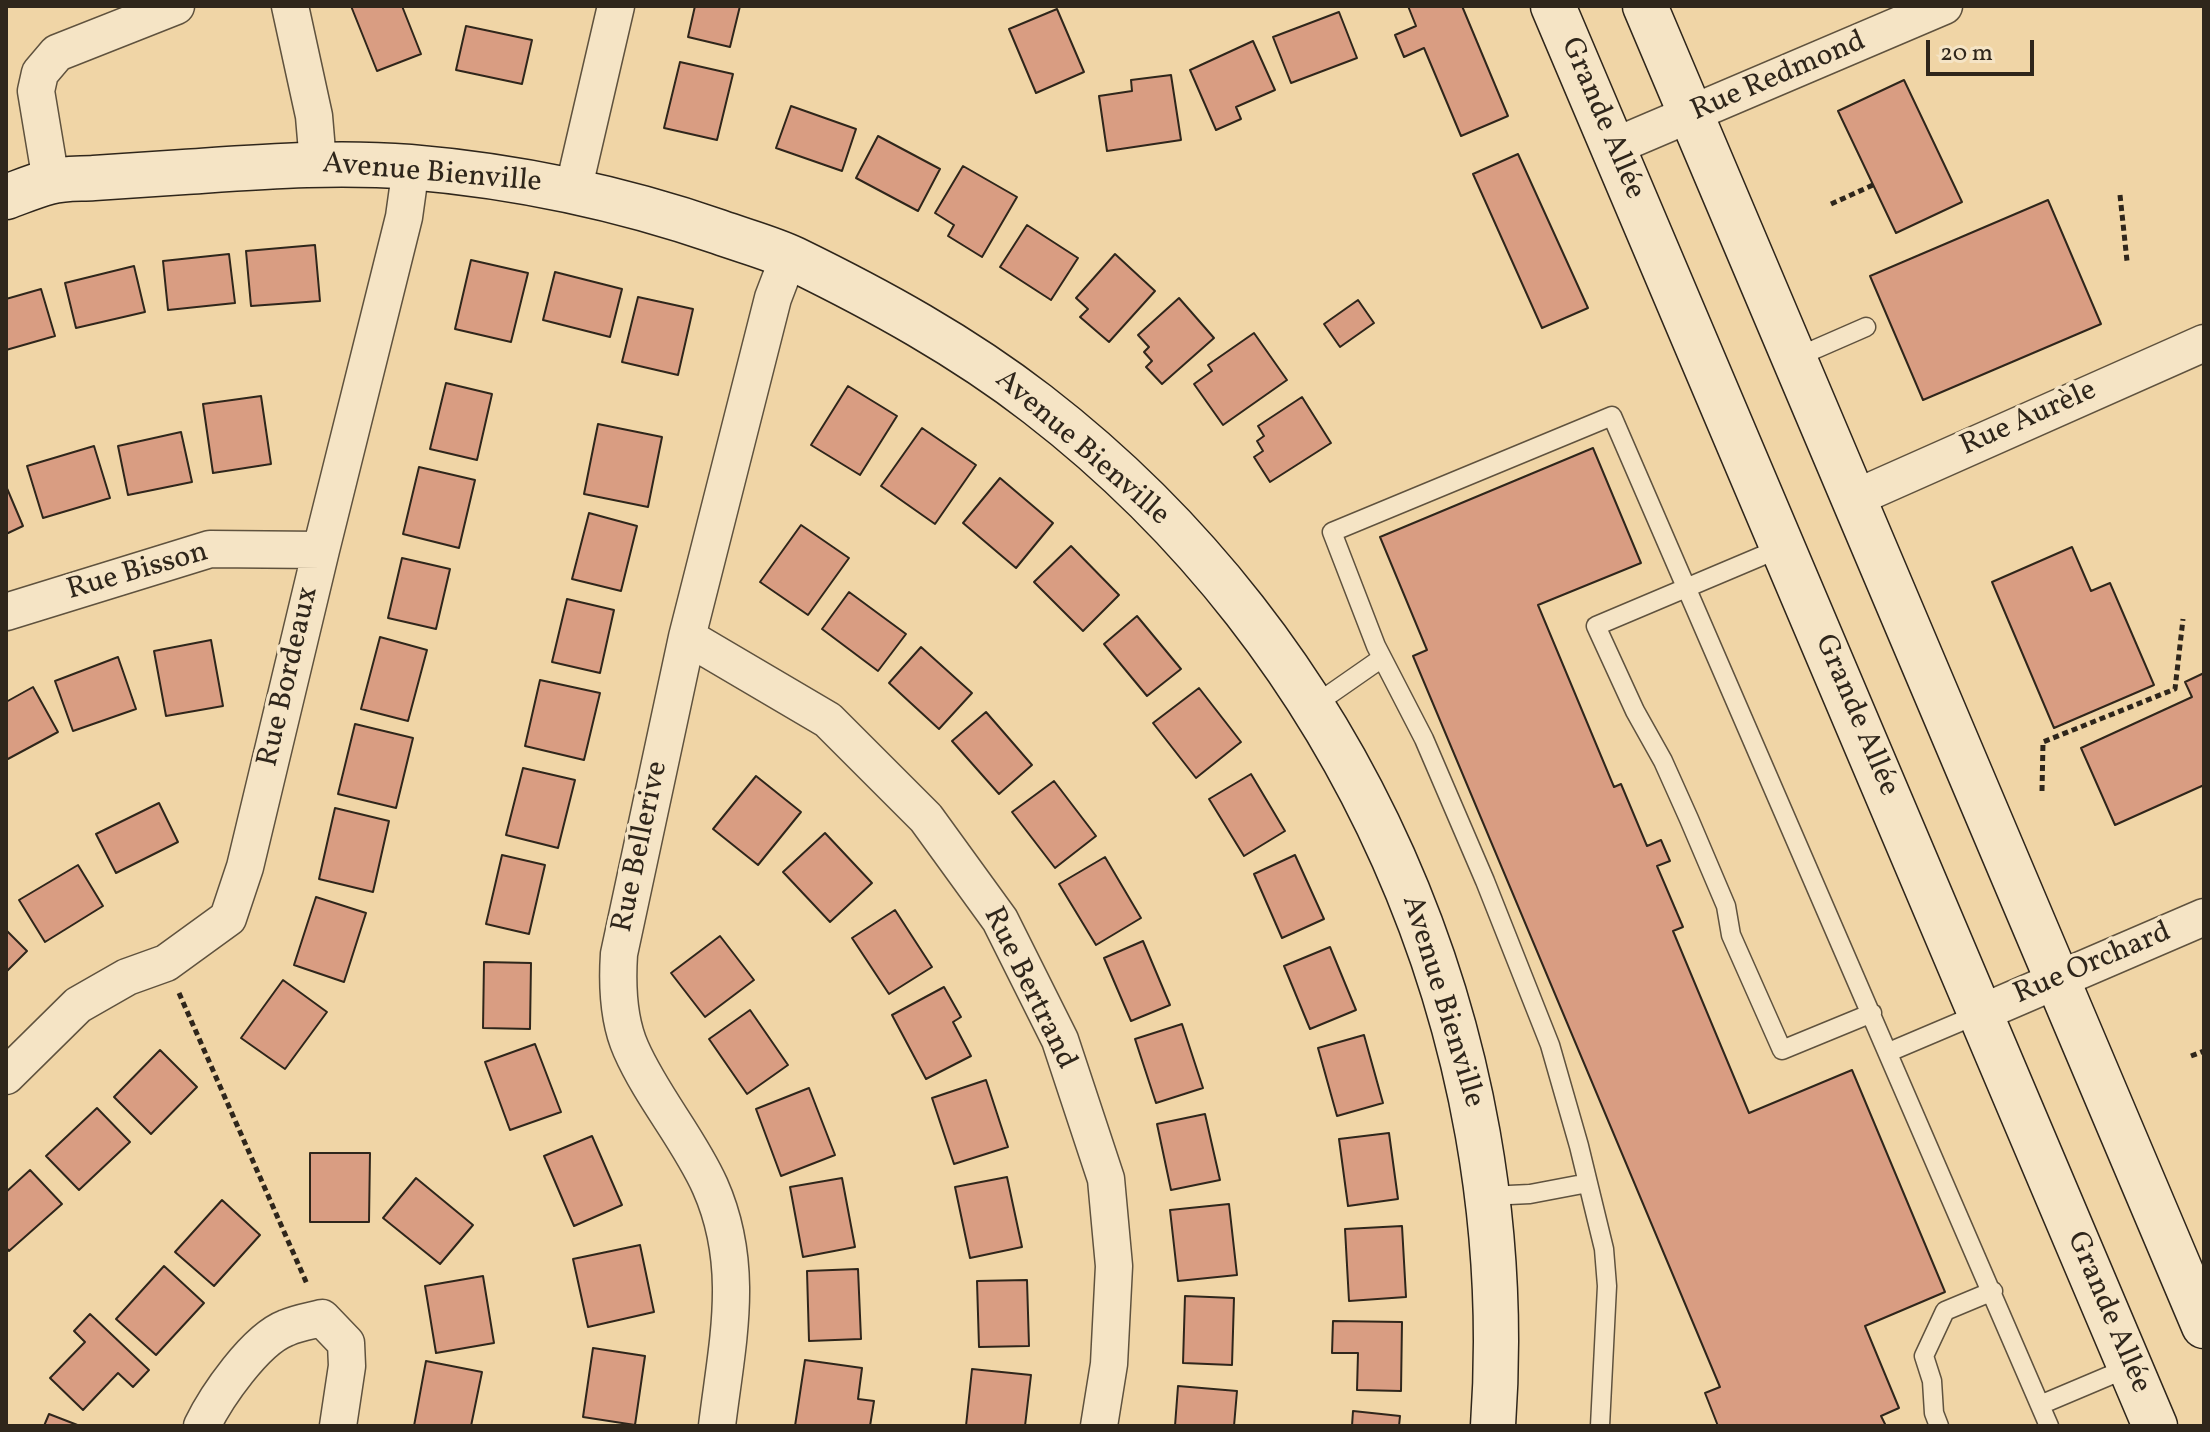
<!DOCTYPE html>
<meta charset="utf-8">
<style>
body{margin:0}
#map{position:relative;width:2210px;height:1432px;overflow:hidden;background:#f0d5a6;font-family:Vollkorn,serif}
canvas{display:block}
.frame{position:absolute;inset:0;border:8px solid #2f261b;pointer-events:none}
.scale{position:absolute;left:1926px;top:40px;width:108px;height:36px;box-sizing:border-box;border:4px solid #2f261b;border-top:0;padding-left:10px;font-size:24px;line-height:28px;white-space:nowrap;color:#2f261b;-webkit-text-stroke:6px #f5e4c5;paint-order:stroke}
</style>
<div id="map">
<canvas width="2210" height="1432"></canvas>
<div class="frame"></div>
<div class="scale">20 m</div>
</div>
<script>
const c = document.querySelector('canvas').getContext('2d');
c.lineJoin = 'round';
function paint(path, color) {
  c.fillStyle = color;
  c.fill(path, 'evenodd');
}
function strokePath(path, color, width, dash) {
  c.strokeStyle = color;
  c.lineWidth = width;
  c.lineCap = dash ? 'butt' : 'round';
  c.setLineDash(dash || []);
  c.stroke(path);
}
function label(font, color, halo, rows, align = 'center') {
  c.font = font + ' Vollkorn,serif';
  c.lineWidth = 7;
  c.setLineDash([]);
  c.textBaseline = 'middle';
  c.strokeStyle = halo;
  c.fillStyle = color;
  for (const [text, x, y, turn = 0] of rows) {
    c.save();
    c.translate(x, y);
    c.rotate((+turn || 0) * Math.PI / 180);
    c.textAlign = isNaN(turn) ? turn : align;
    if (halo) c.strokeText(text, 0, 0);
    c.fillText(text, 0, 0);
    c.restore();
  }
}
const building = new Path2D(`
 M351,6H402L421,54L377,71Z
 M695,6H740L730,47L688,37Z
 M1408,6H1462L1508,116L1461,136L1424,48L1404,57L1395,35L1416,26Z
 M1057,9L1084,72L1036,93L1009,29Z
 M1339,12L1357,58L1291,83L1273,37Z
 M466,26L532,40L522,84L456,70Z
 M1253,41L1275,90L1236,107L1241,119L1216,130L1190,70Z
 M680,62L733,74L717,140L664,128Z
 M1171,75L1181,140L1107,151L1099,96L1132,91L1131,80Z
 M1904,80L1962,202L1896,233L1838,111Z
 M791,106L856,129L842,171L776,148Z
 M878,136L940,169L918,211L856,178Z
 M1518,154L1588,308L1542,328L1473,174Z
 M963,166L1017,197L982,257L948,236L954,225L935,213Z
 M2048,200L2101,324L1923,400L1870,276Z
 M1027,225L1078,258L1051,300L1000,267Z
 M315,245L320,301L251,306L246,251Z
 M229,254L235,303L168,310L163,261Z
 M1115,254L1155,291L1109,342L1080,317L1088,309L1076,298Z
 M471,260L528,273L511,342L455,329Z
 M134,266L145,312L76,328L65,283Z
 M555,272L622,289L610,337L543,320Z
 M41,289L55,336L6,350V299Z
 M638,297L693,309L678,375L622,362Z
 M1179,298L1214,338L1162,384L1146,367L1152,361L1144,352L1149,347L1138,335Z
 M1358,300L1374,323L1340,347L1324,324Z
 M1254,333L1287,380L1223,425L1194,384L1212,371L1208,365Z
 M446,383L492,394L477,460L430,449Z
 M848,386L897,416L860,475L811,445Z
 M261,396L271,464L213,473L203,404Z
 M1302,397L1331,443L1270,482L1254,457L1263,451L1257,441L1264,436L1258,426Z
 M598,424L662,437L648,507L584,494Z
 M922,428L976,465L935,524L881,486Z
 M181,432L192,482L128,495L118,446Z
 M94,446L110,498L43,518L27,466Z
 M1593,448L1641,563L1538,605L1614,787L1621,784L1647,846L1661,840L1670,861L1657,866L1683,927L1673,931L1749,1113L1852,1070L1945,1292L1865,1326L1899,1408L1881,1416L1886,1426H1718L1705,1393L1720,1387L1413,656L1427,650L1380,537Z
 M419,467L475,480L459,548L403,534Z
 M1000,478L1053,523L1016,568L963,523Z
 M6,486L23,526L6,534Z
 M589,513L637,526L621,591L572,579Z
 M801,525L849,558L808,615L760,582Z
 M1071,546L1119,595L1083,631L1034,582Z
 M2072,547L2091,591L2110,583L2154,685L2054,728L1992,582Z
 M402,558L450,569L436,629L388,618Z
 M849,592L906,634L878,671L822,629Z
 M567,599L614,610L600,673L552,662Z
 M1137,616L1181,669L1147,696L1104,644Z
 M380,637L427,650L408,721L361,709Z
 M211,640L223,706L166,716L154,651Z
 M921,647L972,693L939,729L889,683Z
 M118,657L136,709L73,731L55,681Z
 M2204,673V785L2115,825L2081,748L2192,697L2185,682Z
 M540,680L600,693L584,760L525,746Z
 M33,687L58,732L6,760V702Z
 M1199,688L1241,742L1196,778L1153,723Z
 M986,712L1032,765L999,794L952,741Z
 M355,724L413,738L396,808L338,794Z
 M523,768L575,780L558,848L506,835Z
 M1251,774L1285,831L1244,856L1209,799Z
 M756,776L801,812L758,865L713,829Z
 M1054,781L1096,836L1055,868L1012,812Z
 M159,803L178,842L116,873L96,834Z
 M335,808L389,821L373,892L319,879Z
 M825,833L872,883L830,922L783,872Z
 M502,855L545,865L529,934L486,924Z
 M1295,855L1324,919L1282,938L1254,874Z
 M1105,857L1141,918L1096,945L1059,884Z
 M78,865L103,906L45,942L19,900Z
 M316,897L366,913L344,982L294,965Z
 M895,910L932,967L889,994L852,938Z
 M6,930L27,951L6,972Z
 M720,936L754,980L705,1017L671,973Z
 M1143,941L1170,1005L1131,1021L1104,958Z
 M1330,947L1356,1010L1310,1029L1284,966Z
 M484,962L531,963L530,1029L483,1028Z
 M283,980L327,1012L285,1069L241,1038Z
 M944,987L961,1017L953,1022L971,1056L926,1079L892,1015Z
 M750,1010L788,1065L747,1094L709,1039Z
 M1182,1024L1203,1088L1156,1103L1135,1039Z
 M1364,1035L1383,1103L1337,1116L1318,1048Z
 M535,1044L561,1112L510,1130L485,1062Z
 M160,1050L197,1087L151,1134L114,1097Z
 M986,1080L1008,1147L954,1164L932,1098Z
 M809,1088L835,1155L781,1176L756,1109Z
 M97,1108L130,1142L79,1190L46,1156Z
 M1205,1114L1220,1180L1171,1190L1157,1124Z
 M1389,1133L1398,1199L1348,1206L1339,1139Z
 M592,1136L622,1205L574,1226L544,1156Z
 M310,1153H370L369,1222H310Z
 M30,1170L62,1204L9,1251L6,1247V1192Z
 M1007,1177L1022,1247L970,1258L955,1187Z
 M416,1178L473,1225L440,1264L383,1218Z
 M842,1178L855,1247L803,1257L790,1187Z
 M222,1200L260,1235L214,1286L175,1252Z
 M1229,1204L1237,1275L1178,1281L1170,1210Z
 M1402,1226L1406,1297L1349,1301L1345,1229Z
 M640,1245L654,1312L588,1327L573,1259Z
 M164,1266L204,1303L156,1355L116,1319Z
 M858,1269L861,1339L809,1341L807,1271Z
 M483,1276L494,1343L436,1353L425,1286Z
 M1027,1280L1029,1346L979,1347L977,1281Z
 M1185,1296L1234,1298L1232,1365L1183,1363Z
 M90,1314L149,1370L133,1387L118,1373L83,1410L50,1378L85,1342L74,1331Z
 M1333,1321L1402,1322L1401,1391L1357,1390L1358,1353H1332Z
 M593,1348L645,1356L635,1425L583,1417Z
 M805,1360L862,1368L858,1399L874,1401L870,1426H795Z
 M426,1361L482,1372L471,1426H414Z
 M972,1369L1031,1375L1025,1426H966Z
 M1178,1386L1237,1391L1234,1426H1175Z
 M1353,1411L1400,1416L1399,1426H1352Z
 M49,1414L80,1426H44Z`);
const path = new Path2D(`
 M2120,195L2127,261
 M1831,204L1873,185
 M2042,791L2043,742L2175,689L2183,619
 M179,993L307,1284
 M2191,1056L2204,1051`);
const lane = new Path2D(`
 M1795,358L1866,327
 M1783,547L1596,626L1635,711L1663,761L1689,819L1726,906L1731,935L1782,1050L1872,1013
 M1313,706L1382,658
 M1889,1052L1981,1013
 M1488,1196L1530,1194L1588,1183
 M2040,1405L2130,1367
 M1600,1426L1607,1286L1604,1249L1579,1146L1550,1045L1485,881L1424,739L1376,646L1332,532L1612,416C1756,753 1906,1088 2049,1426
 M1939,1426L1934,1413L1932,1381L1924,1356L1945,1311L1993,1291`);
const street = new Path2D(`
 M290,6L314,116L318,163
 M1613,147L1944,6
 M51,181L36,91L40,73L57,53L176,6
 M573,191L616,6
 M1855,498L2204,343
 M6,612L210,549L321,550
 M687,637L828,720L926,818L1000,920L1060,1040L1106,1179L1114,1266L1109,1364L1099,1426
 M1981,1013L2204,917
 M6,1076L78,1005L127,977L166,963L228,918L245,867L321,550L404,217L411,167
 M202,1426C216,1397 255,1340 286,1328C297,1323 310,1321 322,1318L346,1343L347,1366L338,1426
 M717,1426C727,1343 746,1267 710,1186C689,1139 652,1097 631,1049C618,1020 617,985 619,954L687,637L773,298L789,256`);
const secondary = new Path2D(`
 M1553,6L2155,1426
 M1645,6L2204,1326
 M6,197C20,192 34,186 49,182C63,178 79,179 94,178C124,176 154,174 184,172C260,167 334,161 410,167C516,176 618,197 719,232C744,241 771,248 794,259C878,300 962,346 1037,404C1351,646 1521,1031 1493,1426`);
const streetNames = [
 ["Rue Redmond",1779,78,-23],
 ["Grande Allée",1601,119,67],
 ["Avenue Bienville",432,175,5],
 ["Rue Aurèle",2029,420,-24],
 ["Avenue Bienville",1081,449,41],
 ["Rue Bisson",138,573,-16],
 ["Rue Bordeaux",290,677,-77],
 ["Grande Allée",1855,716,67],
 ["Rue Bellerive",642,847,-78],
 ["Rue Orchard",2093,965,-23],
 ["Rue Bertrand",1028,989,64],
 ["Avenue Bienville",1441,1002,73],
 ["Grande Allée",2107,1313,67]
];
paint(building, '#d99d82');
strokePath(building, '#2f261b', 2);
strokePath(lane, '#5f523e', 21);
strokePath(street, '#5f523e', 39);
strokePath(secondary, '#2f261b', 47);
strokePath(path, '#2f261b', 5, [6, 4]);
strokePath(lane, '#f5e4c5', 18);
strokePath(street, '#f5e4c5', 36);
strokePath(secondary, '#f5e4c5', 44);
label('30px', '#2f261b', '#f5e4c5', streetNames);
</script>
